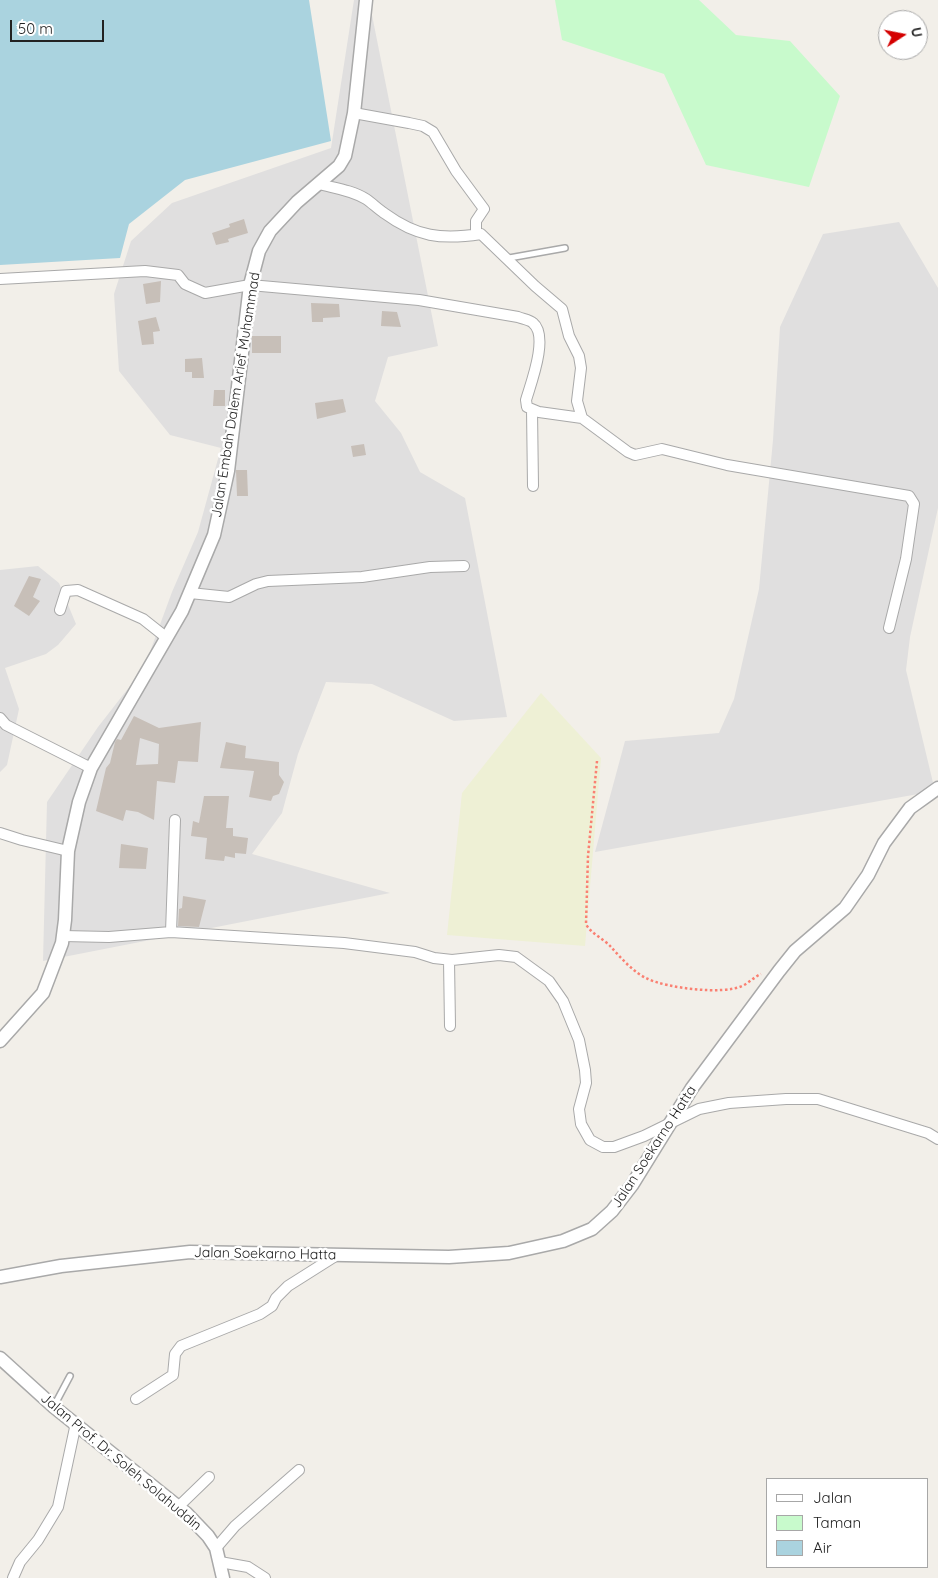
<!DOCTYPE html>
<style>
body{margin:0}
#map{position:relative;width:938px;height:1578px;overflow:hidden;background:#f2efe9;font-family:Quicksand,sans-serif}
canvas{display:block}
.legend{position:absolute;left:766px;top:1478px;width:162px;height:90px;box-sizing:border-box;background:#fff;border:1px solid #a7a7a7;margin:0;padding:6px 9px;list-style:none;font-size:15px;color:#222}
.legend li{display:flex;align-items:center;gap:10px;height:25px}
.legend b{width:25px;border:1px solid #a7a7a7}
.north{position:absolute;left:878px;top:10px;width:50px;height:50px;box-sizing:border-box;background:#fff;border:1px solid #a7a7a7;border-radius:50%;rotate:79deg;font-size:14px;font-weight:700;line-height:20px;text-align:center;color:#222}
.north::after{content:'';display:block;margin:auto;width:18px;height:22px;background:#d40000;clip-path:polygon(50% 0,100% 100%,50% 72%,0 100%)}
.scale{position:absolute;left:10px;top:20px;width:94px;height:22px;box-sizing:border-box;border:2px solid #222;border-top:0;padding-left:6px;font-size:15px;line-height:18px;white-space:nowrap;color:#222;-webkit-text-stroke:4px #fff;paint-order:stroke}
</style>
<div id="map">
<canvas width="938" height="1578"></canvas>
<ul class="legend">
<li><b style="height:6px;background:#fff"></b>Jalan</li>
<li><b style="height:14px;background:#c8facc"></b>Taman</li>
<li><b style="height:14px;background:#aad3df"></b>Air</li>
</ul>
<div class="north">U</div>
<div class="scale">50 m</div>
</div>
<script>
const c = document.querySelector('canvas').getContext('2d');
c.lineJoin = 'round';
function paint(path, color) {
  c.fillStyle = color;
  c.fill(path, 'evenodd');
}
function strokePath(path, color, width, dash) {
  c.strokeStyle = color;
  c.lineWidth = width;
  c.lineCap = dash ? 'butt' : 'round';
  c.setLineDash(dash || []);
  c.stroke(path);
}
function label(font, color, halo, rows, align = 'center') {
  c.font = font + ' Quicksand,sans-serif';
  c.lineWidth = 5;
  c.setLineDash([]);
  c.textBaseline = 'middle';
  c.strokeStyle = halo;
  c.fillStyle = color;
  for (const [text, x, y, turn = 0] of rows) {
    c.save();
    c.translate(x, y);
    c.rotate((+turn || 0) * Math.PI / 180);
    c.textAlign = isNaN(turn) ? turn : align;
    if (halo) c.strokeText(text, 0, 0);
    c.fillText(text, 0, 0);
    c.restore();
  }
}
const residential = new Path2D(`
 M354,0H369L438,346L388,357L375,401L401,433L420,472L465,498L507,717L454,721L372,684L326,682L298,754L282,813L252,854L390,893L43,961L47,802L98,727L144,668L172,592L198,532L221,448L170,435L119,371L114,294L131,241L172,203L331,148Z
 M899,222L938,288V508L910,637L906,670L935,791L595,852L625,741L719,733L734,699L759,589L773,440L780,327L823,234Z
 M38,566L59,583L76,624L58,645L46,654L5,668L19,709L7,765L0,772V570Z`);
const farmland = new Path2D(`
 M541,693L601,758L585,946L447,935L462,793Z`);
const park = new Path2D(`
 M555,0H699L736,35L790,41L840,96L809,187L706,165L664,74L562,40Z`);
const water = new Path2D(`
 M0,0H309L331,141L185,180L129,224L120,258L0,265Z`);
const building = new Path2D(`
 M244,219L248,233L228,239L229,242L216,245L212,233L230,227L229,224Z
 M161,281L160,302L146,304L143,284Z
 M311,303L339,304L340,317L323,318V322H312Z
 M382,311L397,312L401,327L381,326Z
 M156,317L160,331L153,332L154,344L142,345L138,321Z
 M252,336H281V353H252Z
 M202,358L204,378H192V372H185V359Z
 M214,390H225V406H213Z
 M343,399L346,412L317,419L315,403Z
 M364,444L366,455L353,457L351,446Z
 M236,470H247L248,496H237Z
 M29,576L41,579L33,597L40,601L29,616L14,606Z
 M134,716L159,728L201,722L198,762L178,761L175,783L157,781L154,820L138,812L126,810L123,821L96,811L106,768L110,763L115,742L117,739L121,740ZM140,738L159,744L158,764L136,765Z
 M226,742L246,746L245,758L279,762V775L284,782L279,794L273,796L271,801L249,797L254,771L220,768Z
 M204,796H229L226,828H233V836L248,838L246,854L235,853V858L225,856L224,861L205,859L207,838L191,836L193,821L199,823Z
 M121,844L148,848L146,869L119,868Z
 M183,896L206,900L199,927L178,926L179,909L182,908Z`);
const path = new Path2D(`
 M597,761L588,856L586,924C590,933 604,939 611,947C621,958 634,973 648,979C667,988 723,995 742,986C749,983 754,977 761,974`);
const service = new Path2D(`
 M509,258L565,248
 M54,1406L70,1376`);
const minor = new Path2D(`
 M354,113L409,123L423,126L433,132L456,171L484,209L476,221V234
 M319,184C334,188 352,190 366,199C372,203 378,209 384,213C417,237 441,240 481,234L535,286L562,309L569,336L579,356L581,368L577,401L582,418L628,452L635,455L662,449L727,465L909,496L914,504L906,559L889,628
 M0,279L145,271L178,275L185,284L205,293L250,285L419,300L518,317C523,319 530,320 533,323C549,336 531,383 526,400L527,407L539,412L582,418
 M532,410L533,486
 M190,593L229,597L256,584L268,581L362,577L430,567L464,566
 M60,610L66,591L78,590L143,619L167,638
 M0,718L6,725L91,768
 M0,833L22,840L68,851
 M171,932L175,820
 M63,936L109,937L171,932L344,943L415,952L434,958L452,960L499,955L516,957L549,981L563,1001L579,1040L585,1070L586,1083L579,1109L581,1124L590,1140L603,1147H614L644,1136L699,1109L729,1103L786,1099H818L928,1133L938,1139
 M449,960L450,1026
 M136,1399L173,1375L175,1354L181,1346L260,1314L272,1306L276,1298L288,1286L337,1255
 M178,1507L209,1477
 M216,1548L235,1526L299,1470
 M220,1562L248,1567L265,1578
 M13,1578L20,1562L38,1540L58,1507L76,1423`);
const tertiary = new Path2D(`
 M0,1041L43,993L62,943L65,920L68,851L79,802L91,768L182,611L214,535L228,471L250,285L259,251L270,231L297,202L339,166L345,156L354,113L366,0
 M0,1277L61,1266L190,1252L449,1257L509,1253L563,1241L592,1229L612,1211L632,1185L692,1088L779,971L795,951L845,908L868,875L884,843L910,808L938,788
 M0,1358L54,1407L186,1513L208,1536L216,1548L223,1578`);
const streetNames = [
 ["Jalan Embah Dalem Arief Muhammad",236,395,-81],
 ["Jalan Soekarno Hatta",654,1147,-57],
 ["Jalan Soekarno Hatta",265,1254,1],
 ["Jalan Prof. Dr. Soleh Solahuddin",121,1462,40]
];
paint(residential, '#e0dfdf');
paint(farmland, '#eef0d5');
paint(park, '#c8facc');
paint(water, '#aad3df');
paint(building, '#c7bfb8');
strokePath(service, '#a9a9a9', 8);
strokePath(minor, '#a9a9a9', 12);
strokePath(tertiary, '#a9a9a9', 15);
strokePath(path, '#fa8072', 2.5, [2.5, 2.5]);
strokePath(service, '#fff', 5);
strokePath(minor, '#fff', 10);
strokePath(tertiary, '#fff', 12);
label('14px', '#222', '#fff', streetNames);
</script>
